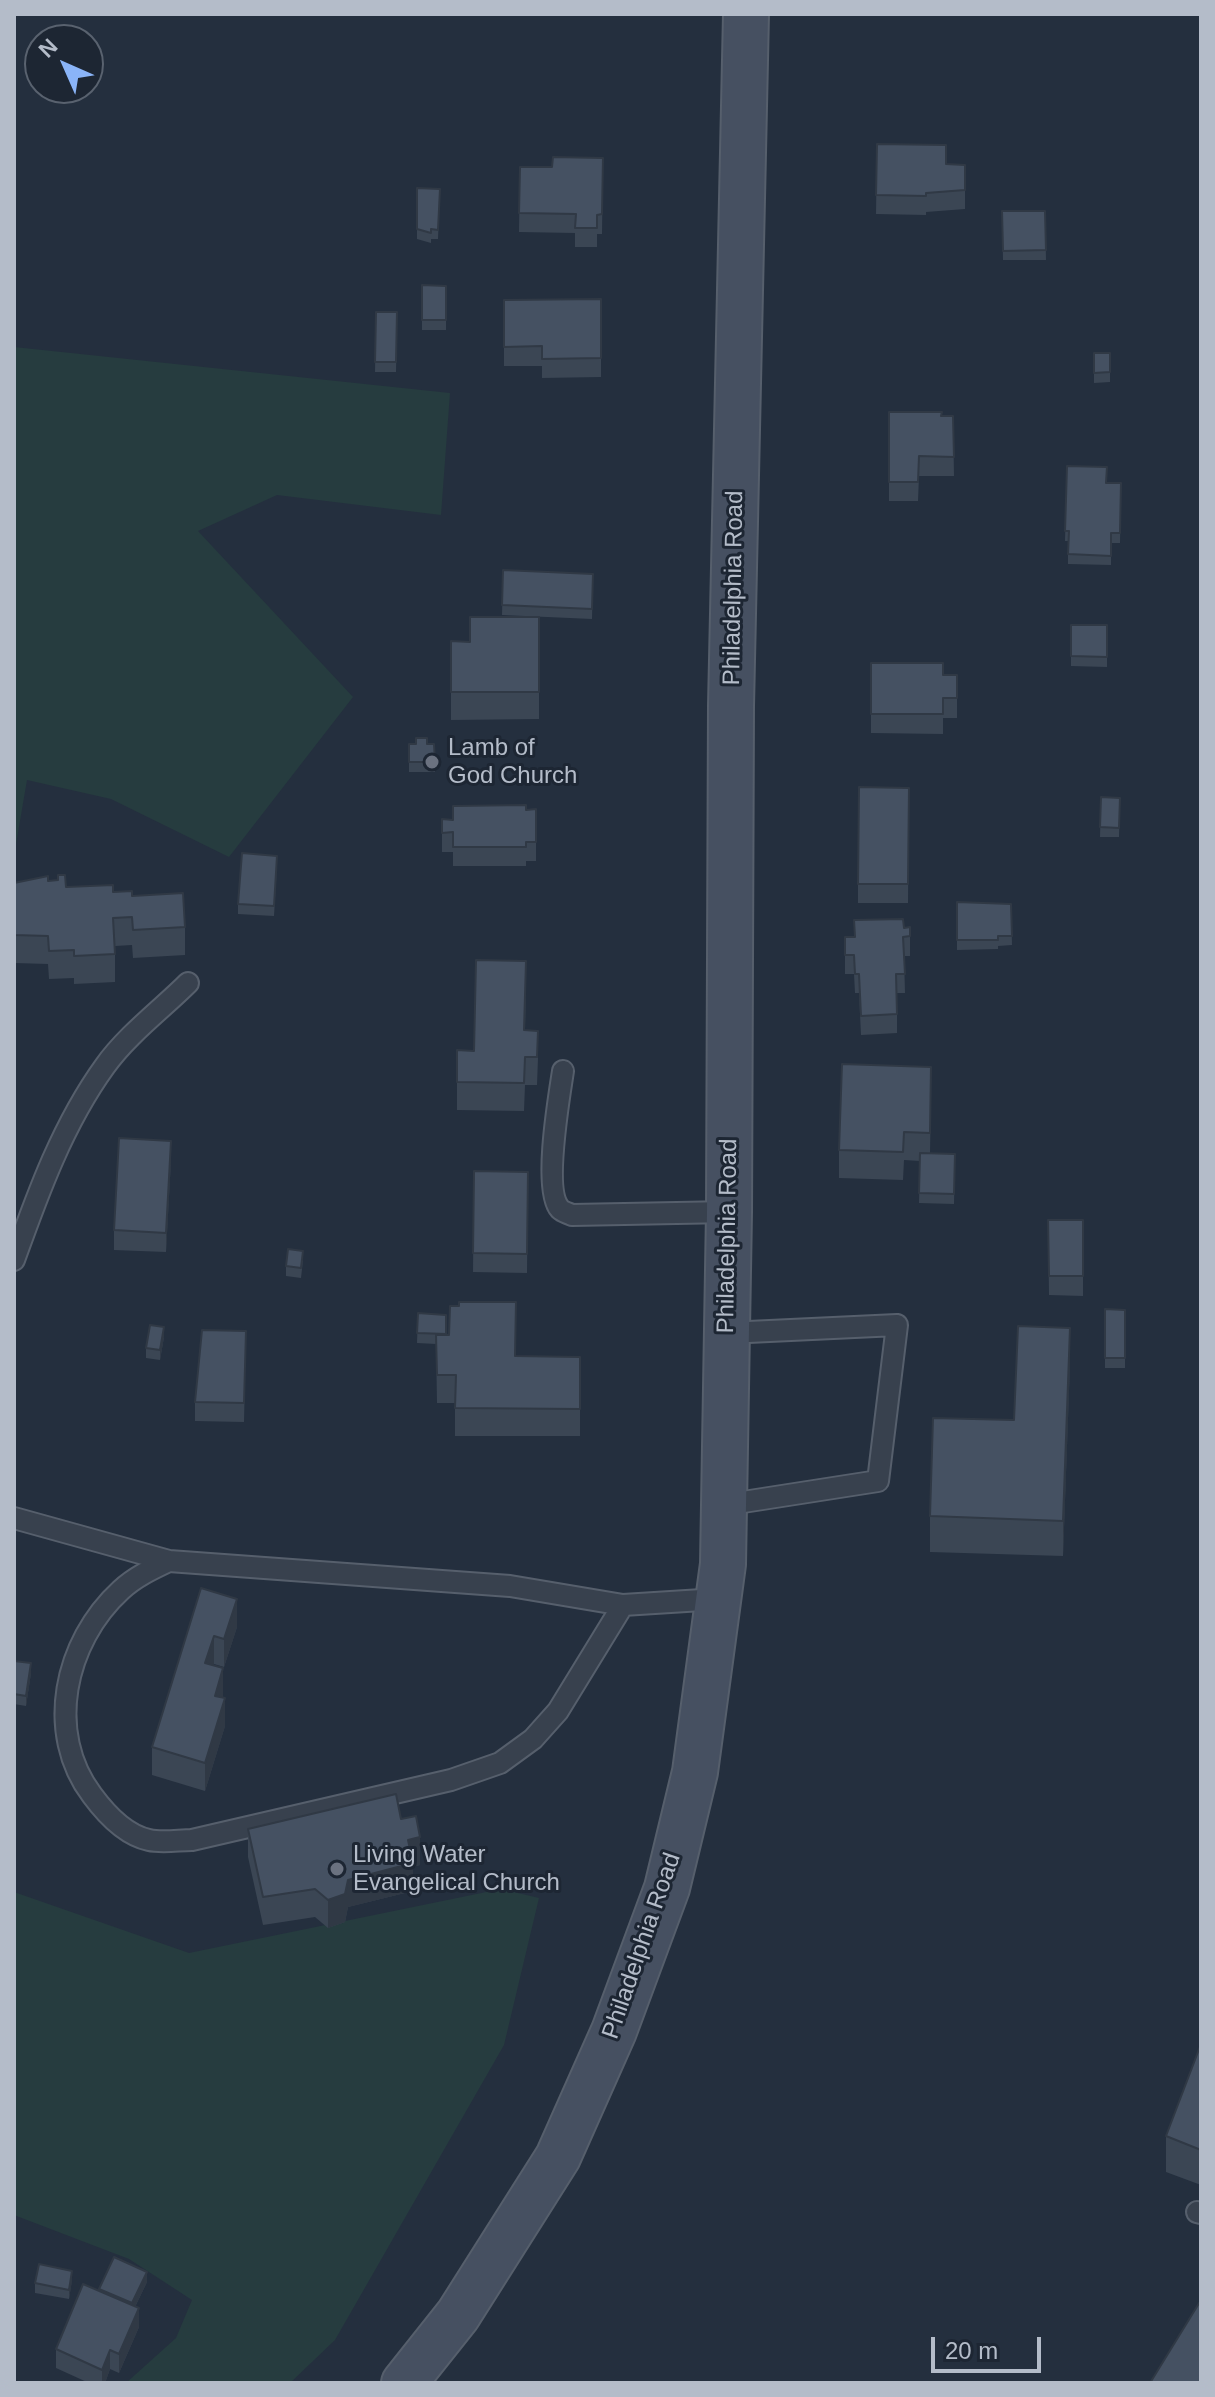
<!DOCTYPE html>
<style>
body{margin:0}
#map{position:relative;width:1215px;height:2397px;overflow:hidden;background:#242f3e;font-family:Helvetica,sans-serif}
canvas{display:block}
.frame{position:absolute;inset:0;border:16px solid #b4bcc9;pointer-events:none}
.north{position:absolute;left:24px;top:24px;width:80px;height:80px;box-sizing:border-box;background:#1d2633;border:2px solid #59626f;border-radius:50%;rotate:315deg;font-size:22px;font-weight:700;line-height:32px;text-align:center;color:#b4bcc9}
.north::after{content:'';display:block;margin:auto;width:28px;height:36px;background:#8ab4f8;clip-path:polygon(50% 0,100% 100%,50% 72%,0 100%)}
.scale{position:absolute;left:931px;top:2337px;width:110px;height:36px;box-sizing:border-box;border:4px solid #b4bcc9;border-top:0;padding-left:10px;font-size:24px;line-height:28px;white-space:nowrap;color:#b4bcc9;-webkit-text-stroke:6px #1d2633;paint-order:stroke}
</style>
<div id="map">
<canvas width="1215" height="2397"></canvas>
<div class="frame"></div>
<div class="north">N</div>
<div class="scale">20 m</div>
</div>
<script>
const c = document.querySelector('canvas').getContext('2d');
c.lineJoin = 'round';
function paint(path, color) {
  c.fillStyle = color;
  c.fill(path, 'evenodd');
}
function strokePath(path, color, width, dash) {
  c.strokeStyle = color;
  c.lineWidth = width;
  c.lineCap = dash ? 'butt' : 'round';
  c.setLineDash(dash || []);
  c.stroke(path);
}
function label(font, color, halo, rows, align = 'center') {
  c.font = font + ' Helvetica,sans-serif';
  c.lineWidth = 6;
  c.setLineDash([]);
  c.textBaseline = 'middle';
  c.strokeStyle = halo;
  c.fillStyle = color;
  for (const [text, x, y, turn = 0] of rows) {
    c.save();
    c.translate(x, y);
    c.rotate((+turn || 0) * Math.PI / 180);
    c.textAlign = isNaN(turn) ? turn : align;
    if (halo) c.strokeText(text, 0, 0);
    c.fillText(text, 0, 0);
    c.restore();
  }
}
const green = new Path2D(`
 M14,347L450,393L441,515L277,495L198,531L353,697L229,857L111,799L27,780L14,856Z
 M501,1889L539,1898L504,2045L335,2340L290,2383H126L176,2338L192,2300L129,2259L14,2215V1892L189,1953Z`);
const service = new Path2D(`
 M563,1071C559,1097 543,1191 560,1209C563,1212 568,1213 572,1215L729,1212
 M14,1260C38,1193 63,1124 105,1066C127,1035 162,1009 188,983
 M724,1505L878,1481L897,1325L727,1333
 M14,1518L169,1561
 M623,1605L510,1586L169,1561C152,1569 135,1577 121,1590C64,1642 45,1733 92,1795C106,1814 125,1835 149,1840C162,1843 179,1840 192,1840L451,1780L500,1763L533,1739L558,1711L623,1605L718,1599
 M1197,2212L1201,2213`);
const secondary = new Path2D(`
 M404,2383L458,2315L558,2157L614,2031L667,1888L695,1772L723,1564L729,1212L731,706L746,14`);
const wall = new Path2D(`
 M877,144L946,164L965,165V209L926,212V215L876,214Z
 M603,158L602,234H597V247H575V233L519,232L520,167H552Z
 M417,188L440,189L438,239H431V243L417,239Z
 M1002,211H1045L1046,260H1003Z
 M422,285L446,286V330H422Z
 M601,299V377L542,378V366H504V300Z
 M376,312H397L396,372H375Z
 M1094,353H1110V382L1094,383Z
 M889,412L953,416L954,476H919L918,501H889Z
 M1067,466L1107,483H1121L1120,543H1111V565L1068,564V541H1065Z
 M503,570L593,574L592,619L502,615Z
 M539,617V719L451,720V641L470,642Z
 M1071,625H1107V667L1071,666Z
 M871,663L943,675H957V718H943V734L871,733Z
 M409,744H434L435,772H409Z
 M909,788L908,903H858V884Z
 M1101,797L1120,798L1119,837H1100Z
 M536,809V861H526V866H453V852H442V819L453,820L526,810Z
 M277,866L274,916L238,914V904Z
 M48,881L66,887L113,892L132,896L185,927V955L133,958L132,945L115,946V982L74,984V978L49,979L48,964L14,963V883Z
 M957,902L1011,904L1012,945L998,946V949L957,950Z
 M910,927V956H904L905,993H897V1033L861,1035L859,993H855L854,974H845V937H854Z
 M526,989L525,1030L538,1058L537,1085H525L524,1111L457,1110V1050L474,1051Z
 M931,1095L930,1154H955L954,1204L919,1203L920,1161L904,1160L903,1180L839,1178V1150Z
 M171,1160L166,1252L114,1250V1230Z
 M474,1171L528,1172L527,1273L473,1272Z
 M1048,1220H1083V1296L1049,1295Z
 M303,1260L301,1278L286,1276V1266Z
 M1105,1309L1125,1310V1368H1105Z
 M418,1313L446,1335L516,1356L580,1357V1436H455V1403H437L436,1344L417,1343Z
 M246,1331L244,1422L195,1421V1402Z
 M164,1337L160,1360L146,1358V1348Z
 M1070,1364L1063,1556L930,1552V1516L1014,1420Z
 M201,1588L237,1627L224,1667L214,1664L213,1665L223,1696L225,1726L205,1791L152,1775V1747Z
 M14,1661L31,1673L26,1706L14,1704Z
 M401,1819L420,1865L413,1867V1891L348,1907L345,1922L328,1928L315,1917L263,1925L248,1857V1829Z
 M1201,2044V2185L1166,2172V2136Z
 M72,2280L69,2299L35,2293V2283Z
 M147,2282L135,2307L139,2327L119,2373L110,2369L105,2383H89L56,2368V2349L99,2291V2289Z`);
const shadedWall = new Path2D(`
 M171,1141V1160L166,1252V1233Z
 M164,1327V1337L160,1360V1350Z
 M1070,1328V1364L1063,1556V1521Z
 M237,1599V1627L224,1667V1639Z
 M214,1636V1664L205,1691V1663Z
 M31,1663V1673L26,1706V1696Z
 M223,1668V1696L215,1724V1696Z
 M225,1698V1726L205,1791V1763Z
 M420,1837V1865L413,1867V1891L348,1907L345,1922L328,1928V1900L348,1880L408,1840Z
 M72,2271V2280L69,2299V2290Z
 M147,2272V2282L132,2313V2303Z
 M139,2308V2327L119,2373V2354Z
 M110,2350V2369L105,2383H102V2370Z`);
const building = new Path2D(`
 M877,144L946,145V164L965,165V190L926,193V196L876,195Z
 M553,157L603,158L602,214L597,215V228H575L576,214L519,213L520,167H552Z
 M417,188L440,189L438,230L431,229V233L417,229Z
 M1002,211H1045L1046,250L1003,251Z
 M422,285L446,286V320H422Z
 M601,299V358L542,359V346L504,347V300Z
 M376,312H397L396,362H375Z
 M1094,353H1110V372L1094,373Z
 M889,412H942L941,416H953L954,457L919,456L918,482H889Z
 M1067,466L1107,467L1106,483H1121L1120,533H1111V556L1068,554L1069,531H1065Z
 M503,570L593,574L592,609L502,605Z
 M470,617H539V692H451V641L470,642Z
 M1071,625H1107V657L1071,656Z
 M871,663H943V675H957V698H943V714H871Z
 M416,738H427V744H434L435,762H409V744H416Z
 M859,787L909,788L908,884H858Z
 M1101,797L1120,798L1119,828L1100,827Z
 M526,805V810L536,809V842H526V847H453V832L442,833V819L453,820V806Z
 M242,853L277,856L274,906L238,904Z
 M58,875H65L66,887L113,885V892L132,891V896L183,893L185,927L133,930L132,917L113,918L115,954L74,956V950L49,951L48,936L14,935V883L48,876V881L58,880Z
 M957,902L1011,904L1012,936H998V940H957Z
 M903,919L904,928L910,927V936L903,937L905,974H896L897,1014L861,1016L859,974H855L854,955H845V937H855L854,920Z
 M476,960L526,961L524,1030L538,1031L537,1057H525L524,1083L457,1082V1050L474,1051Z
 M842,1064L931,1067L930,1133L904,1132L903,1152L839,1150Z
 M119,1138L171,1141L166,1233L114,1230Z
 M920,1153L955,1154L954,1194L919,1193Z
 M474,1171L528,1172L527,1254L473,1253Z
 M1048,1220H1083V1276H1049Z
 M288,1249L303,1251L301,1268L286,1266Z
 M459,1302H516L515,1356L580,1357V1409L455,1408L456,1375H437L436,1335H449L450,1306H459Z
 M1105,1309L1125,1310V1358H1105Z
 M418,1313L446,1315V1334L417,1333Z
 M150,1325L164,1327L160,1350L146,1348Z
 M1018,1326L1070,1328L1063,1521L930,1516L933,1418L1014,1420Z
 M202,1330L246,1331L244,1403L195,1402Z
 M201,1588L237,1599L224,1639L214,1636L205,1663L223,1668L215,1696L225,1698L205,1763L152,1747Z
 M14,1661L31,1663L26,1696L14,1694Z
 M396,1794L401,1819L416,1816L420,1837L408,1840L413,1863L348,1880L345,1894L328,1900L315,1889L263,1897L248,1829Z
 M1201,2044V2150L1166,2136Z
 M114,2257L147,2272L132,2303L99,2289Z
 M39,2264L72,2271L69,2290L35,2283Z
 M83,2284L139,2308L119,2354L110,2350L102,2370L56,2349Z
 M1201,2300V2383H1150Z`);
const markers = [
 [432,762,8,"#6b7280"],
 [337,1869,8,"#6b7280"]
];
const streetNames = [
 ["Philadelphia Road",734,588,-89],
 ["Philadelphia Road",728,1236,-89],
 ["Philadelphia Road",642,1946,-71]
];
const poiNames = [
 ["Lamb of",448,748],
 ["God Church",448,776],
 ["Living Water",353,1855],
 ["Evangelical Church",353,1883]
];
paint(green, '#263c3f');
strokePath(service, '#565f6c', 24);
strokePath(secondary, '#565f6c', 48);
strokePath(service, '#38414e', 20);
strokePath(secondary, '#465061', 44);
paint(wall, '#3b4654');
paint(shadedWall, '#303945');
paint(building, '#455162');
strokePath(building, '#303945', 2);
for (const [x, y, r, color] of markers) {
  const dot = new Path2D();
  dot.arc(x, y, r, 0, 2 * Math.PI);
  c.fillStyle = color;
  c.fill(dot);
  strokePath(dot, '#1d2633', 3);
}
label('24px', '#b4bcc9', '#1d2633', streetNames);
label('24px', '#b4bcc9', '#1d2633', poiNames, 'left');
</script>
